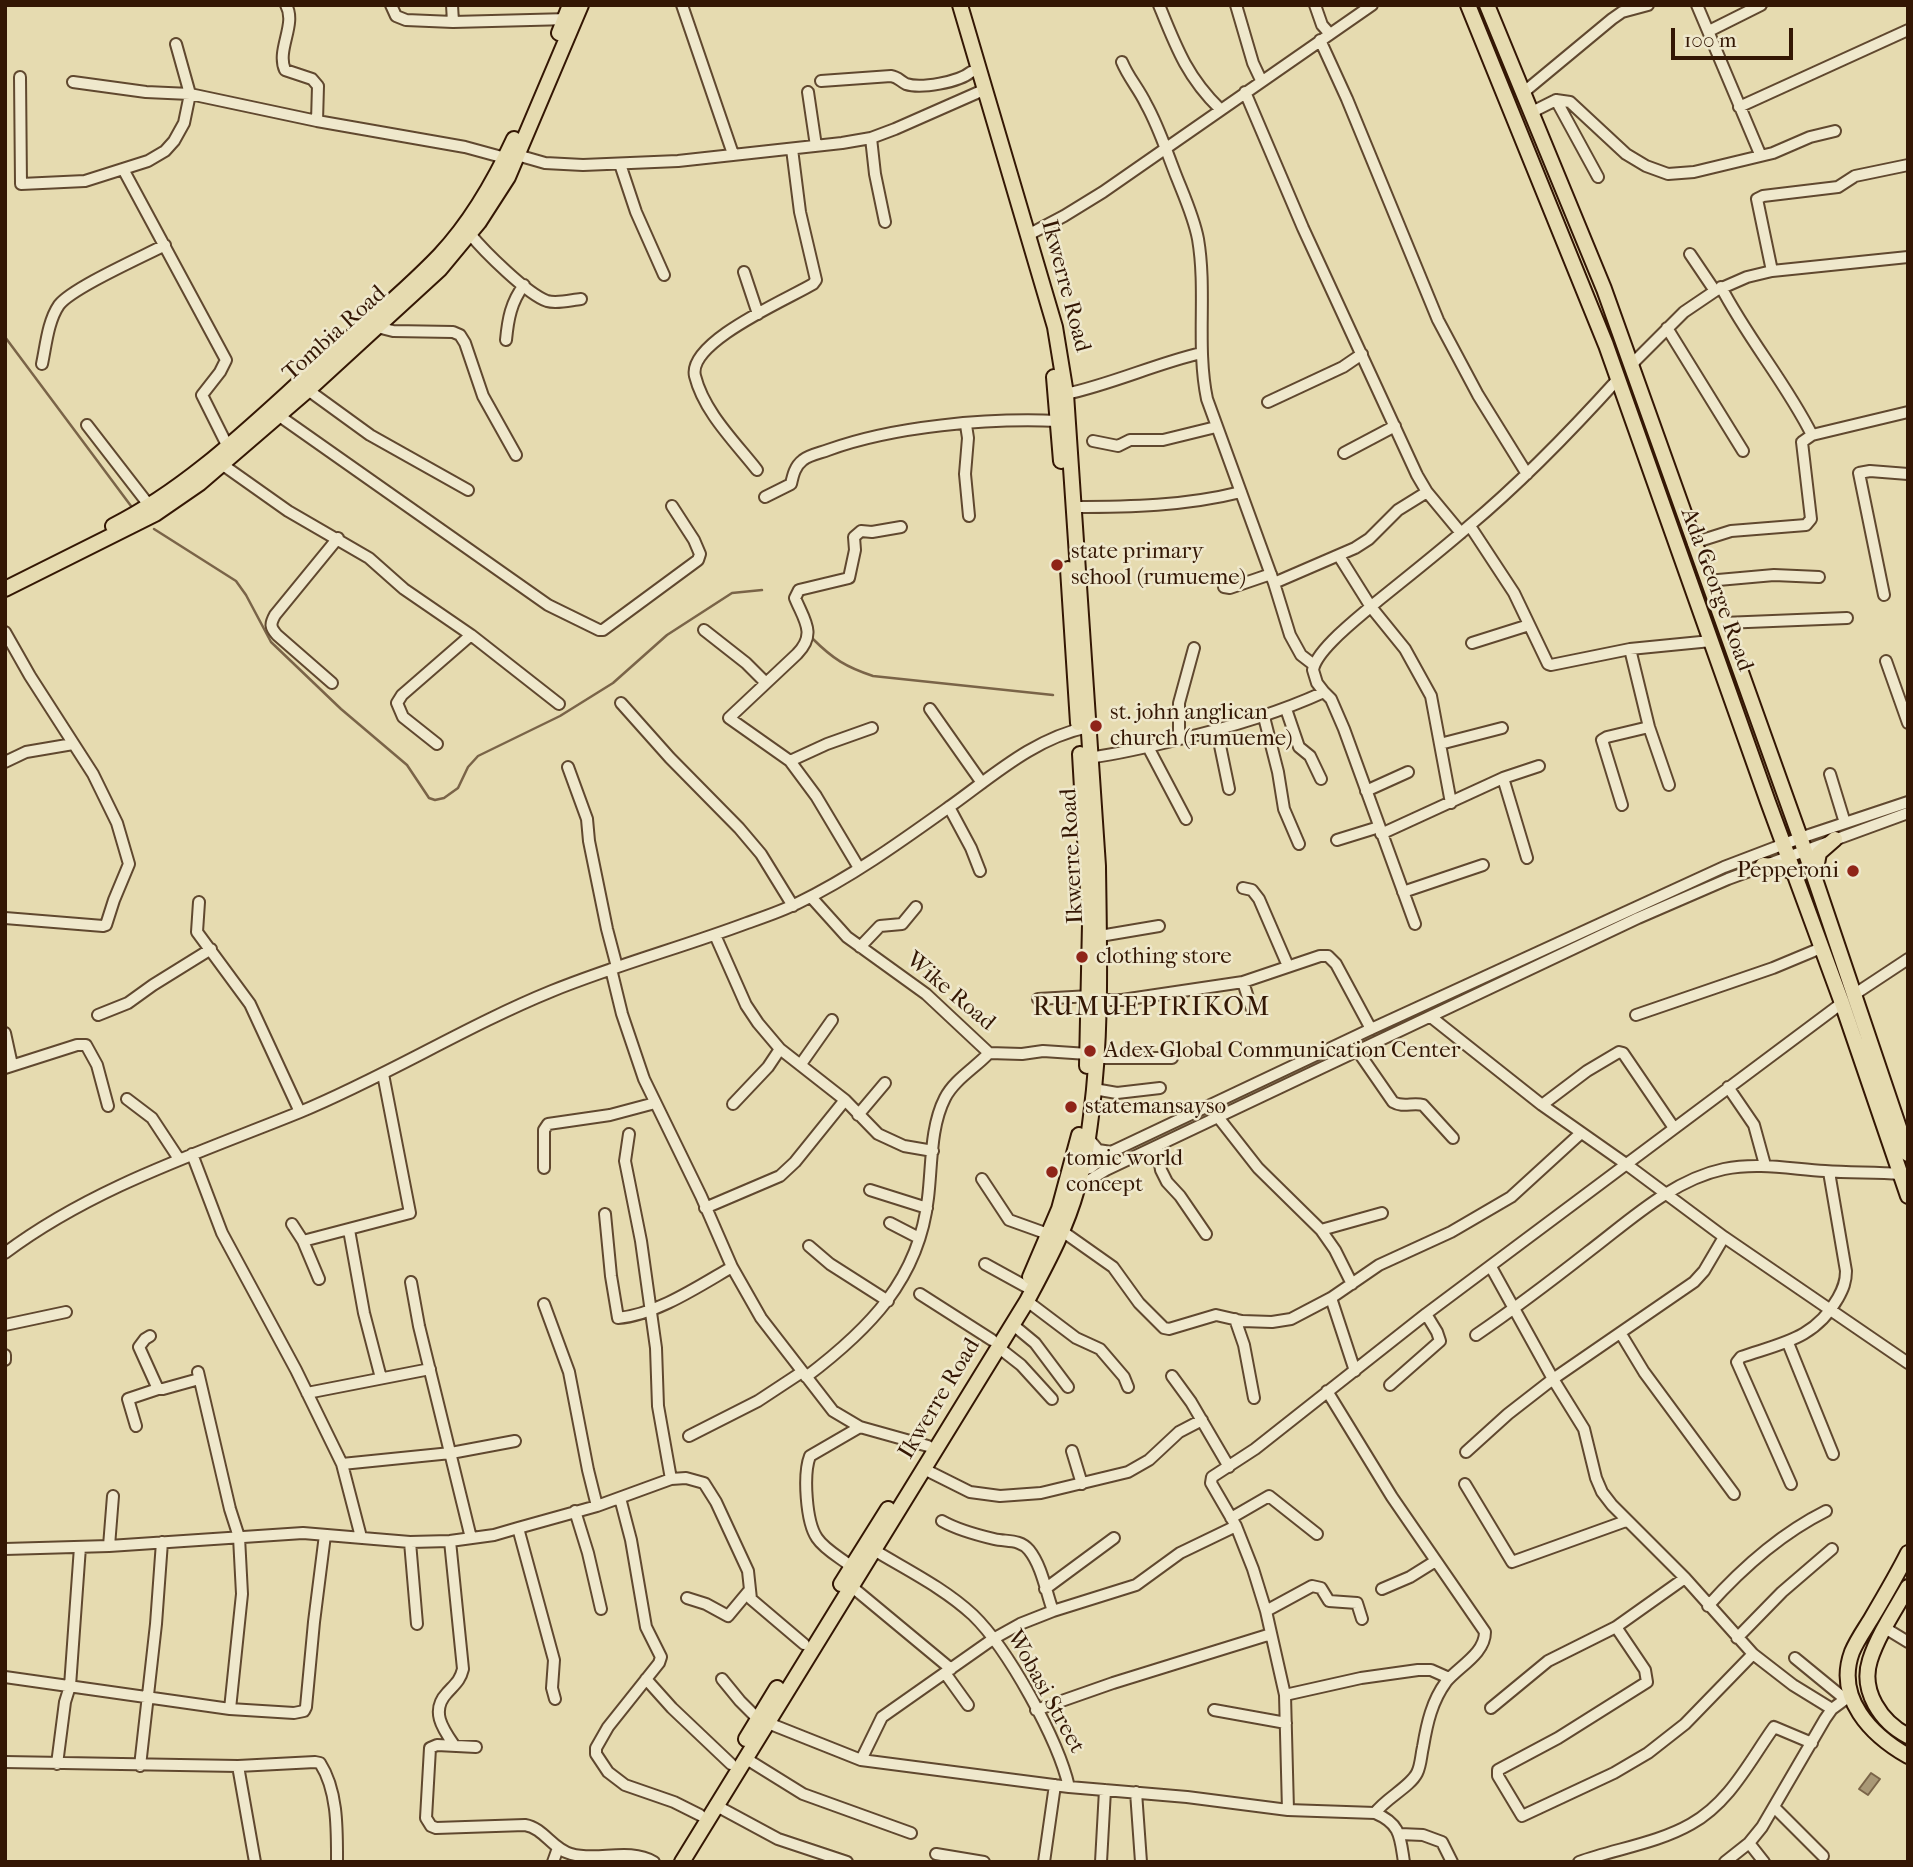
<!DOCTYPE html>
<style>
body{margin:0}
#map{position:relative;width:1913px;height:1867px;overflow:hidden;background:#e6dbb0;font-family:"IM FELL French Canon",serif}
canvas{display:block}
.frame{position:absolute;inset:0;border:7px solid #341704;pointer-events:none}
.scale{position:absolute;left:1671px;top:28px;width:122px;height:32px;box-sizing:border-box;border:4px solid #341704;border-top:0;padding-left:9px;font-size:21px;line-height:24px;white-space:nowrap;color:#341704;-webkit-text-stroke:5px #efe8cc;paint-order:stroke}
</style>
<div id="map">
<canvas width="1913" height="1867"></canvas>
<div class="frame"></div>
<div class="scale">100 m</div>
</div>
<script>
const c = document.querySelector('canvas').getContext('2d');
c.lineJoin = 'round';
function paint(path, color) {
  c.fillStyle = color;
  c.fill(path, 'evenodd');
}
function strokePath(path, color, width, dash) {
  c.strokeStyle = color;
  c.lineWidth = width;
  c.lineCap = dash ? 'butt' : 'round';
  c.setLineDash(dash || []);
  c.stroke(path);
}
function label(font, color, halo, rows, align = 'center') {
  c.font = font + ' "IM FELL French Canon",serif';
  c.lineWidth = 5;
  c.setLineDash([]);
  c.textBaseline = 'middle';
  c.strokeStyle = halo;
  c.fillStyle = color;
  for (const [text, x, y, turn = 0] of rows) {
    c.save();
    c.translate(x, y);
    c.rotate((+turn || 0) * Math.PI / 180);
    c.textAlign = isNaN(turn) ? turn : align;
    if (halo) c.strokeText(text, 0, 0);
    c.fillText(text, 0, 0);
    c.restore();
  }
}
const water = new Path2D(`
 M1871,1773L1880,1779L1868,1795L1859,1789Z`);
const stream = new Path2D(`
 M5,337L131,506
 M154,529L236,581L246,595L271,642L341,709L407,765L429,798L435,800L444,798L458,788L468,767L478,756L560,716L613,683L667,635L732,593L762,590
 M813,639C833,659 846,667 873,676L1053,695`);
const minor = new Path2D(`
 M286,5C297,24 276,50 285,70L312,79L318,86L317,121
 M391,5L396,16L406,20L453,22L569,19
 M452,5L453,22
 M682,5L733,154
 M1159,5C1176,47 1187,77 1220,109
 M1236,5L1253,63L1261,80
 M1315,5L1322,25L1330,34
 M1697,5L1760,154
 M1709,31L1761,5
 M1320,40L1347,99L1438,320L1478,395L1527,474
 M1122,62C1128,77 1139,89 1146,104C1159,127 1167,153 1177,178C1185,198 1194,218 1198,239C1207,292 1196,346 1207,399L1274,583L1290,635L1301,655L1314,665
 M20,77L21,184L85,181L148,161L165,151L174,141L184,123L190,94L176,44
 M821,81L891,76C898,77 900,81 906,84C921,89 959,82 971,72
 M73,82L146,92L190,94L317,121L465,147L509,159
 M808,92L816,146
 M1245,92L1303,228L1417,475L1427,492L1461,533
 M1524,92L1612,19L1622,12L1648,5
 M1556,100L1598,177
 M1739,107L1908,30
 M1532,112L1556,100L1570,102L1626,154L1646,166L1668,174L1694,172L1773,153L1810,137L1835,131
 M871,138L875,174L885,222
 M517,155L545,163L583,165L678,161L842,143L871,138L895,129L979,92
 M620,164L636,212L664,275
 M123,169L226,360L220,372L202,395L230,451
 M470,234C484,251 527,294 547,301C557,304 571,300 581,299
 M1028,235L1064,216L1103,192L1372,5
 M1690,254L1715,291
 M1772,271L1757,199L1763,196L1838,187L1855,176L1908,165
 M744,272L758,314
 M1721,287C1748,339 1786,383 1812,435
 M377,327L393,331L453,332L460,335L465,343L483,396L516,455
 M1667,328L1743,451
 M506,340C508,319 511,302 524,285
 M42,364C46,345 48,321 59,305C72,288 142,257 165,245
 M1632,364L1684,312L1715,291L1747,277L1772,271L1908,257
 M308,390L370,435L468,490
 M1066,394C1112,384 1155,364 1201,353
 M1268,402L1343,367L1362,354
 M278,415L548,605L599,630H603L698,560L700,554L694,540L672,506
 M87,425L152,509
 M966,425L968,438L965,474L969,516
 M1093,441L1118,446L1130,440H1163L1216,427
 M1344,453L1395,426
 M223,465L288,511L369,558L404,589L471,635L559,704
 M757,470C735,442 704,412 695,376C687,342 788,299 813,284L816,280L800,212L792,149
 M765,497L791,484C793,475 795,466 803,460C809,455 820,453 828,450C894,426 988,418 1058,421
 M1073,507C1130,507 1185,506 1241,492
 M1470,526L1514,593L1548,664L1551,665L1630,649L1711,641
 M1693,543L1731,531L1806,525L1811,519L1802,442L1812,435L1908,412
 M1339,556L1371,607L1405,649L1431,696L1451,803
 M1707,581L1774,575L1819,577
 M1274,583L1355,548L1369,539L1398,510L1427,492
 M1224,587L1230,588L1271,574
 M1884,595L1859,473L1870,471L1908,474
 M1723,623L1847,618
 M704,630L746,663L765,682
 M5,632L30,676L93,774L117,823L129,864L114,900L106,925L103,926L5,918
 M1472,643L1529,625
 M1630,649L1649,727L1669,785
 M1886,661L1908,723
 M332,683L277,635C270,627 270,624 275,615L338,538
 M1324,692L1331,699L1344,729L1415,924
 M621,703L670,758L739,828L761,854L793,906
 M930,709L982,783
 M1286,709L1299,747L1310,756L1321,779
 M1264,717L1278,772L1284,809L1299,844
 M1217,731L1229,789
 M1179,739V703L1194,648
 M437,744L403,717L397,703L402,695L471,635
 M1440,744L1502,728
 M1148,747L1186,819
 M1086,758C1116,755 1147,747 1176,740C1228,728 1276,714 1324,692L1317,683L1313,670C1316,650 1358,618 1374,604C1406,578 1438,553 1469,526C1523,481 1571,431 1618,379
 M790,761L827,744L872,728
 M5,762L26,752L73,744
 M568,767L587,819L589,841L607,929L617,967
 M1830,774L1845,823
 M1503,778L1527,858
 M1366,791L1408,772
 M1622,805L1602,740L1607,737L1649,727
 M949,807L971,848L980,871
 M1381,834L1503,778L1539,766
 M1337,840L1379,827
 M859,868L816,796L790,761L729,718L797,654C817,634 804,620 795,598L799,590L849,578L855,550L854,537L861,531L872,532L901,527
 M1243,888L1252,890L1259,899L1288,966
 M1403,892L1483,865
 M811,897L847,937L926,994L989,1053L1022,1054L1043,1051L1088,1054
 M199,902L197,932L250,1004L300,1112
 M715,935L746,1005L758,1023L780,1049L845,1100L878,1134L904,1146L933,1151
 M1100,936L1159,926
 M860,947L880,926L902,924L916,907
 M611,969L622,1014L644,1079L701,1196L732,1267L761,1318L833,1411L860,1427L928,1446
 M1243,982L1251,1007
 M1855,994L1908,959
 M1038,999L1090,996
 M1099,1000H1122L1243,982L1320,956H1328L1336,964L1371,1029
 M98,1015L128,1003L153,985L211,949
 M1636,1015L1773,968L1821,948
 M1431,1017L1542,1105L1626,1164L1724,1237L1908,1363
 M5,1033L12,1065
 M1357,1050L1393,1102C1403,1108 1413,1102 1423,1105L1453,1138
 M1097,1058H1172
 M801,1064L832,1020
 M5,1068L77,1045H86L97,1065L108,1106
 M1728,1087L1754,1125L1765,1165
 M1094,1089L1117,1093L1160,1088
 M127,1099L152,1118L179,1159
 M733,1104L768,1067L780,1049
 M1542,1105L1587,1071L1619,1052L1623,1053L1674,1128
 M858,1115L885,1083
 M1218,1117L1258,1168L1321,1230L1335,1250L1352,1284
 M629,1134L625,1161L641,1241L656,1348L658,1406L671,1479
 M1088,1138L1098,1150L1111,1152
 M1157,1147L1161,1170L1167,1182L1180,1196L1206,1234
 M192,1154L222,1233L296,1370L342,1464L361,1537
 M544,1168V1130L548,1124L610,1115L655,1103
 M1076,1172L1090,1168L1111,1152L1371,1029L1724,867L1800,838L1908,802
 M982,1179L1009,1220L1048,1234
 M1075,1189L1106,1170L1638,918L1728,879L1908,813
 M870,1190L927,1208
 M705,1208L780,1176L795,1162L845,1100
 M605,1214L611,1276L618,1318C656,1315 699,1286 732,1267
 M890,1223L919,1238
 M292,1224L303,1241L319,1279
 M349,1230L364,1313L381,1378
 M1321,1230L1382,1213
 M1062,1231L1113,1267L1139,1303L1164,1328L1169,1329L1216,1315L1242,1321L1272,1322L1291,1319L1331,1298L1379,1265L1451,1232L1511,1197L1581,1133
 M303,1241L410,1213L383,1074
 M809,1246L830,1264L888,1301
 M5,1253C93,1187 199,1153 300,1112C387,1076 466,1026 552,991C616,965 683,947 747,923C764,917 782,911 798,903C852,877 903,840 952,805C995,774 1035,738 1088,727
 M985,1264L1025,1286
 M1491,1267L1553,1379L1584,1429L1596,1478L1602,1492L1612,1505L1685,1578L1753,1654L1793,1685L1832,1709
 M411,1282L419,1326L471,1538
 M920,1294L992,1340
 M1331,1298L1355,1371
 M1027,1301L1076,1338L1100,1349L1124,1377L1128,1387
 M544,1304L569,1372L588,1470L597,1506
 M1235,1319L1244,1345L1254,1398
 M1012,1324L1035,1343L1068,1387
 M5,1325L66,1312
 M1621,1334L1644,1372L1734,1494
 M1476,1335C1514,1309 1551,1281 1588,1252C1629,1221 1672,1180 1724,1169C1758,1162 1791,1169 1825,1171C1850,1173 1875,1172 1900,1174
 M150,1336L145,1339L139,1347L158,1389H163L199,1379
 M1788,1343L1833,1454
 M998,1347L1021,1365L1052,1399
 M5,1355V1360
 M198,1372L230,1509L239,1537L242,1594L230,1709
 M1172,1376L1191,1402L1229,1467
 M806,1377C868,1330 919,1280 928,1198C932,1166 930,1127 945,1098C954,1080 975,1068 989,1053
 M1390,1385L1440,1341L1437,1332L1426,1314
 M1327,1391L1392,1497L1485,1632C1485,1654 1458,1667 1446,1682C1432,1701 1427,1723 1423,1747C1421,1755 1421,1765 1417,1773C1410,1787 1386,1798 1375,1813
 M307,1393L430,1369
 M136,1426L128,1399L158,1389
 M689,1436L758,1401L802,1372
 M1072,1451L1082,1484
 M1466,1452L1508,1414L1553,1379L1694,1282L1704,1271L1724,1237
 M342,1464L451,1453L515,1441
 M924,1469L970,1492L1000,1496L1041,1493L1128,1472L1149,1460L1179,1432L1202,1420
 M1465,1484L1512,1562L1626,1521
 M1791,1484L1737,1362L1741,1357C1782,1343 1815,1339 1838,1298C1843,1289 1846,1282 1846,1271L1829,1172
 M620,1498L631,1540L646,1627L661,1657L659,1663L608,1727L596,1748V1754L608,1772L625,1785L674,1802L700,1815
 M575,1511L588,1553L601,1609
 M1231,1518L1269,1496L1317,1534
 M942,1521C958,1530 977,1535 994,1539C1007,1542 1020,1539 1029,1550C1042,1566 1046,1592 1053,1611
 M518,1528L554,1660L552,1688L555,1699
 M450,1541L463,1669C460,1681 455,1684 447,1693C430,1711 443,1729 454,1745
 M410,1542L417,1624
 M109,1546L113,1496
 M5,1549L109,1546L303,1533L410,1542L450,1541L494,1535L518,1528L597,1506L671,1479L686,1478L704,1483L716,1502L748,1571L751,1599L804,1644
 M874,1550C907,1570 944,1588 973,1615C1008,1649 1058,1739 1069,1787
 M852,1567C841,1558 825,1550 817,1538C806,1522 803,1474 810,1456L860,1427
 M851,1586L951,1669
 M1045,1589L1114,1538
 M1382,1589L1410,1577L1434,1562
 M687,1598L706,1604L728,1616L748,1592
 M1708,1606C1742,1568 1780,1534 1826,1511
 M1266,1611L1312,1586L1321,1588L1329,1601L1357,1603L1362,1619
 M1616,1627L1645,1670L1647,1682L1558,1738L1498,1770V1776L1522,1816L1614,1773L1648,1753L1685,1724L1753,1654
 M1885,1628L1908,1642
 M1737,1638L1782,1592L1832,1549
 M1795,1658L1845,1699
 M945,1673L968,1705
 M5,1677L230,1709L294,1713L304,1711L306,1707L314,1622L325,1535
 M646,1679L672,1708L731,1764
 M722,1679L740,1701L758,1719
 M1285,1695L1361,1678L1418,1670H1431L1449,1678
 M1491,1708L1548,1661L1616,1627L1685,1578
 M1036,1710L1113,1683L1271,1634
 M1214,1710L1286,1723
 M768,1723L861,1760L1069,1787L1187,1797L1288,1810L1375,1813C1401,1824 1400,1837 1404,1862
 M476,1747L437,1745L430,1748L426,1818L431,1826L436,1828L525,1825C544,1828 552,1849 571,1854C597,1862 628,1847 654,1862
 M745,1758L803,1794L911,1833
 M861,1760L882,1717L993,1639L1020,1624L1053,1611L1136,1585L1180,1553L1236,1526
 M5,1762L238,1766L315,1762L320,1763C338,1791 337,1830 337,1862
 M57,1764L65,1702L70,1686L80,1547
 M140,1766L156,1624L162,1542
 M238,1766L255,1862
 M1136,1792L1141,1862
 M715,1805L778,1839L847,1862
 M1774,1807L1823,1856
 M1288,1810L1285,1695L1266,1611L1253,1569L1236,1526L1211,1483L1212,1477L1255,1449L1426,1314L1842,1003
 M1400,1834L1423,1835L1442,1842L1452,1862
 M1749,1843L1764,1862
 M936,1854L984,1862
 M553,1862L558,1848
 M1044,1862L1055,1785
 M1101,1862L1105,1790
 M1579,1862C1615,1849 1658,1843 1691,1824C1730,1802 1749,1762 1774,1727L1812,1743
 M1725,1862L1749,1843L1762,1827L1825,1719L1832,1709L1851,1695`);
const major = new Path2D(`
 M1468,5L1606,345L1768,802L1842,1003L1908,1196
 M1487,5L1604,289L1815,879L1908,1154
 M559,33L570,5
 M1054,377L1061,461
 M113,526C188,488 248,429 310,373C353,334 400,297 440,255C471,222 495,180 514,139
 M1068,569L1078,723
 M5,589L155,514L200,483L308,390L440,269L479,222L508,177L581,5
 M1080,754L1090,924L1087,1066
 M1763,865L1782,867L1795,873
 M1815,874L1819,853L1835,839
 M1030,1277L1059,1209L1079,1135
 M1908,1553C1897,1575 1884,1597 1871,1619C1865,1629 1857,1640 1852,1652C1835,1698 1871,1735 1908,1756
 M841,1584L888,1509
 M1908,1587C1895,1610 1878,1635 1870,1660C1860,1691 1881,1722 1908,1736
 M746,1739L777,1688
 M682,1862L1027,1301C1046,1265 1066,1229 1077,1189C1084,1166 1088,1141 1091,1116C1102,1032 1099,950 1098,866L1066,394L1055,327L960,5`);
const markers = [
 [1057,565,7,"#8f2418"],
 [1096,726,7,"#8f2418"],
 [1853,871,7,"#8f2418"],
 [1082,957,7,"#8f2418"],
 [1090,1051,7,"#8f2418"],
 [1071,1107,7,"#8f2418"],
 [1052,1172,7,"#8f2418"]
];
const streetNames = [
 ["Ikwerre Road",1065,286,75],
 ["Tombia Road",335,334,-42],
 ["Ada George Road",1716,590,70],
 ["Ikwerre Road",1073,856,-93],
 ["Wike Road",950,992,40],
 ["Ikwerre Road",940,1399,-59],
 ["Wobasi Street",1045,1692,61]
];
const poiNames = [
 ["state primary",1071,552],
 ["school (rumueme)",1071,578],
 ["st. john anglican",1110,713],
 ["church (rumueme)",1110,739],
 ["Pepperoni",1839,871,"right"],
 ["clothing store",1096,957],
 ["Adex Global Communication Center",1104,1051],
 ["statemansayso",1085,1107],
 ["tomic world",1066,1159],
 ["concept",1066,1185]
];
const quarterNames = [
 ["RUMUEPIRIKOM",1152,1009]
];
paint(water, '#a99876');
strokePath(water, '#7a6448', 2);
strokePath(stream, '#7a6448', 2.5);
strokePath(minor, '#60482f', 14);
strokePath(major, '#341704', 18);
strokePath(minor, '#efe8cc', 10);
strokePath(major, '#e6dbb0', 14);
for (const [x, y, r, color] of markers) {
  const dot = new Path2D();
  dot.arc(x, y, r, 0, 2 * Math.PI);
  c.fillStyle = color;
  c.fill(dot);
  strokePath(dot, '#efe8cc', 2.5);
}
label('23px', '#341704', '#efe8cc', streetNames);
label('23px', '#341704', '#efe8cc', poiNames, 'left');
c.letterSpacing = '2px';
label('26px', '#341704', '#efe8cc', quarterNames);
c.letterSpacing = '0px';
</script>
